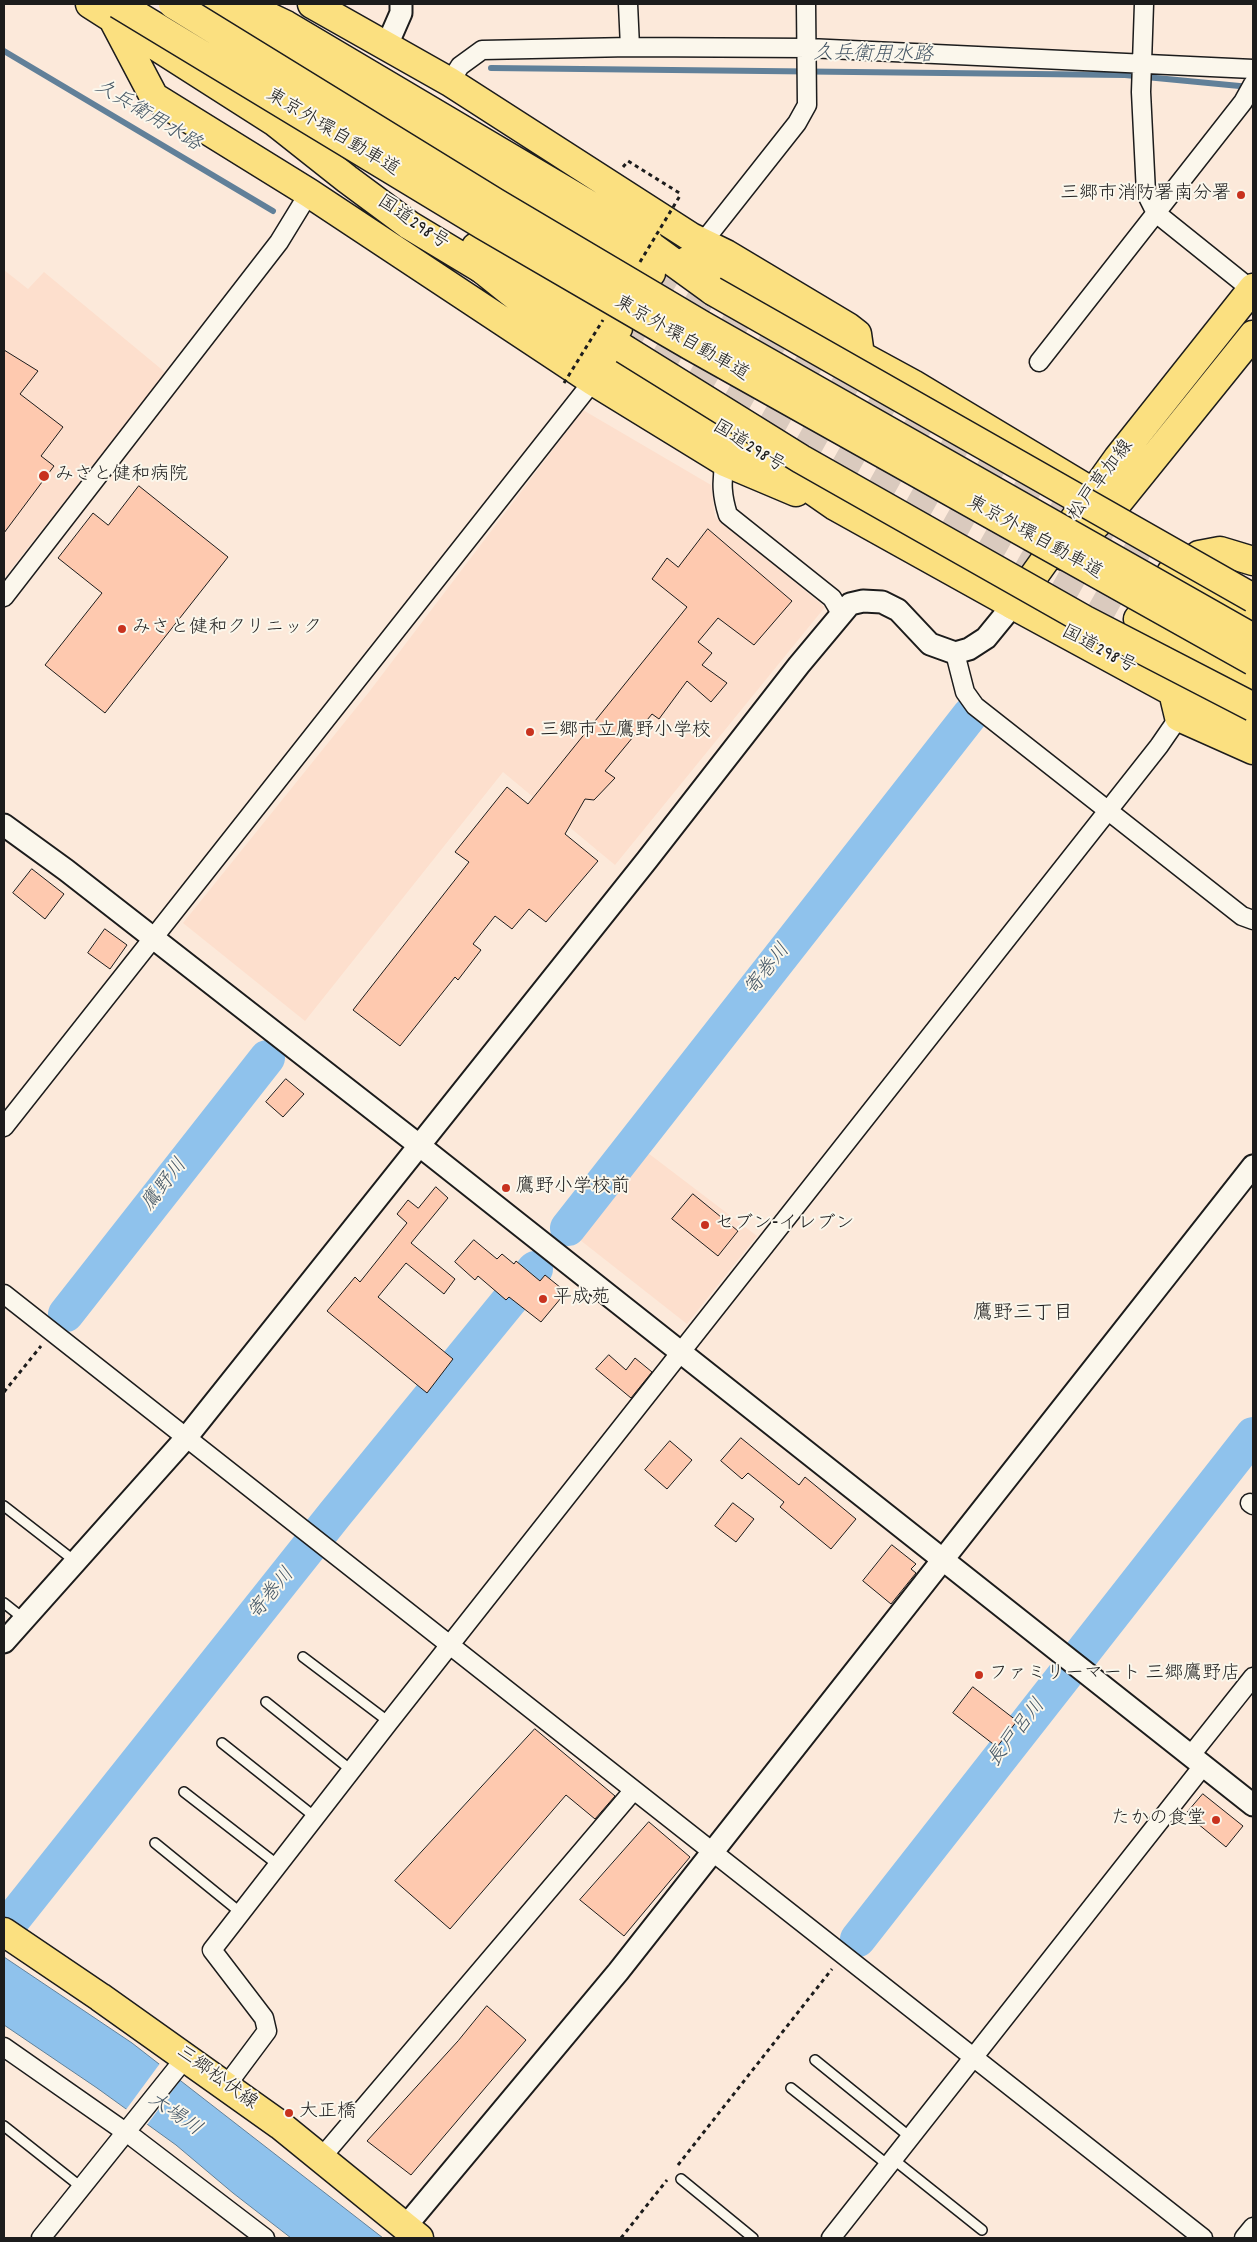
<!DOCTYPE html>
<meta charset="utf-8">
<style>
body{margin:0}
#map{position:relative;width:1257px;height:2242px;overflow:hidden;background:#fce9da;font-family:Dekko,sans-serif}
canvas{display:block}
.frame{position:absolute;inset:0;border:5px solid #1c1c1c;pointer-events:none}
</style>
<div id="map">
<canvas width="1257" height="2242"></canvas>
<div class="frame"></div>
</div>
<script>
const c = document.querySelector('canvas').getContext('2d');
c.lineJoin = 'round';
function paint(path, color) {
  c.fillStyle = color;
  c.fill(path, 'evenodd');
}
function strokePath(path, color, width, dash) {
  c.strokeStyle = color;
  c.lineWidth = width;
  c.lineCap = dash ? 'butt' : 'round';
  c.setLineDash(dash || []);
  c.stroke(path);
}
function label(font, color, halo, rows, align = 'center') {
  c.font = font + ' Dekko,"Klee One",sans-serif';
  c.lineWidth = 4;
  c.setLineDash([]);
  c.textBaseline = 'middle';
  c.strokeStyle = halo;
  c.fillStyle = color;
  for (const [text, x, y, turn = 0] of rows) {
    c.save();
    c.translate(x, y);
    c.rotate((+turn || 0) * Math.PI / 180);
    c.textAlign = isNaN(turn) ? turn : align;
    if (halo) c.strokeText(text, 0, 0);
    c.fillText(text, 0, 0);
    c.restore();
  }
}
const built = new Path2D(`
 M4,270L28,289L44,272L166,373L4,578Z
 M583,410L711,485L715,517L825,607L615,865L503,772L305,1021L183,923L369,692Z
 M644,1150L757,1236L687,1324L575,1236Z`);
const water = new Path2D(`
 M4,1957L132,2043L383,2238H291L233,2193L176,2145L97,2088L4,2025Z`);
const pier = new Path2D(`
 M161,2062L182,2078L146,2126L125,2111Z`);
const stream = new Path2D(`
 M4,51L273,211
 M491,68L1125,75L1250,87`);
const river = new Path2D(`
 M568,1228L970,715
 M66,1314L267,1058
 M12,1920L335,1514L535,1269
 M858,1939L1253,1435`);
const building = new Path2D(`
 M4,350L38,371L20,394L63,427L41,456L54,466L4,533Z
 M139,486L228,557L105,713L45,665L102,593L58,558L93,513L108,525Z
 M708,529L792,601L754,645L718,618L698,642L712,653L702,665L727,683L711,702L687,681L659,719L652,714L605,771L615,778L594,800L585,799L565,834L598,861L546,922L529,909L512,929L495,916L473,944L481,950L458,980L455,977L400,1046L353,1010L469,862L455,852L507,787L528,804L687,607L652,579L667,558L678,567Z
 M32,869L64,894L45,919L13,893Z
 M105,929L127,945L110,969L88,953Z
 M286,1079L304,1094L283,1117L266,1102Z
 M436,1187L448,1198L411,1243L455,1279L444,1294L406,1263L378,1297L453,1359L427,1393L327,1311L355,1277L360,1282L407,1223L397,1214L408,1200L418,1208Z
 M693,1194L738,1231L718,1256L672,1219Z
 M474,1240L497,1259L502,1254L514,1264L516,1261L540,1281L545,1275L566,1292L541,1322L509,1297L506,1300L478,1276L475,1280L455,1262Z
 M609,1355L626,1370L635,1358L652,1372L631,1398L596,1369Z
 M741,1438L799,1485L805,1477L856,1519L831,1549L780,1507L784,1502L748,1473L742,1479L721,1461Z
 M670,1441L692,1460L667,1489L645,1470Z
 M733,1503L754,1519L736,1542L715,1526Z
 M892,1545L916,1564L911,1569L916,1573L891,1604L863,1581Z
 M973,1687L1017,1721L997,1747L953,1713Z
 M535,1729L615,1796L595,1819L566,1795L450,1929L395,1881Z
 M1203,1794L1243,1826L1226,1847L1186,1814Z
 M649,1822L690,1857L624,1936L580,1900Z
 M487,2006L526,2040L411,2175L367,2141L458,2041Z`);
const trunkTunnel = new Path2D(`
 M651,273L1171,573
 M618,328L1138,619`);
const path = new Path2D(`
 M623,167L628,161L681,194
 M4,1392L41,1346
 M678,2165L832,1969
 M621,2238L667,2180`);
const service = new Path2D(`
 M4,1506L76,1562
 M4,1603L24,1619
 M303,1657L389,1722
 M266,1702L351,1770
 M222,1743L315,1817
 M184,1792L278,1865
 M155,1843L241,1913
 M815,2060L910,2137
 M791,2088L888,2165
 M4,2126L81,2187
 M893,2159L982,2230
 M681,2179L753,2238`);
const minor = new Path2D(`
 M628,4L630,47
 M1144,4L1141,92L1146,193L1156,213L1252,290
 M450,82L460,66L482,50L630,47L808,48L1253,69
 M703,242L797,123L807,105L806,4
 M1039,362L1243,102L1253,84
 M725,462C721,482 722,496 728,515L832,598L841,613
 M4,597L279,242L309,193
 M955,653L965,692L975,706L1242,916L1253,920
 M4,1127L593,381
 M4,1294L1203,2238
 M1250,1503L1253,1505
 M1191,1755L1253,1677
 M4,2047L134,2138L265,2238
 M226,2086L267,2031L264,2018L212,1950L389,1722L1159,746L1179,717
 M321,2158L633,1791
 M41,2238L186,2057
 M831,2238L1203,1766
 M1244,2238L1253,2227`);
const tertiary = new Path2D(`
 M387,45L401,13V4
 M4,825L66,870L420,1146L1253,1805
 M4,1642L186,1438L647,860L799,665L850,604L863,601L882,602L898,610L930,644L955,653L969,649L986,638L1013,605
 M405,2227L618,1972L1253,1166`);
const primary = new Path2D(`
 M1064,556L1115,506L1253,335
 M1013,605L1118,458L1253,288
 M4,1932L100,1997L280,2125L419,2238`);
const trunk = new Path2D(`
 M90,4L289,131
 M204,4L651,273
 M242,4L286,25L647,239
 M312,4L450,82L691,237L726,254L848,327L857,334L860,355
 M114,21L154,97L309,193L593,381L725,462L796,492
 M275,122L347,179L409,225L482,269L568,338L763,456L835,506L1013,605L1173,692L1253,723
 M476,247L618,328
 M687,261L913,384L1084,487
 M1199,555L1220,551L1253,561
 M1171,573L1253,619
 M1138,619L1253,680
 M1173,692L1179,717L1253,750`);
const motorway = new Path2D(`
 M626,228L713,291
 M482,269L624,349`);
const pathBridge = new Path2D(`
 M640,262L681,194
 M564,383L603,320`);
const motorwayBridge = new Path2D(`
 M118,4L483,225L691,346L1253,661
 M173,4L496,203L702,325L1253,638
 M713,291L1253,598
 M624,349L801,459L1085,620L1253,707`);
const markers = [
 [1241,195,5,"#c8321e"],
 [44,476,6,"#c8321e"],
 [122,629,5,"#c8321e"],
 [530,732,5,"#c8321e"],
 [506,1188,5,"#c8321e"],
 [705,1225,5,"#c8321e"],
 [543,1299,5,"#c8321e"],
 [979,1675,5,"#c8321e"],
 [1216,1820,5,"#c8321e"],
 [289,2113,5,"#c8321e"]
];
const streetNames = [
 ["東京外環自動車道",332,134,31],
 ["国道298号",412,224,34],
 ["東京外環自動車道",681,340,30],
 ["国道298号",748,448,32],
 ["松戸草加線",1102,481,-53],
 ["東京外環自動車道",1034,539,29],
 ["国道298号",1098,651,28],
 ["三郷松伏線",216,2079,36]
];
const poiNames = [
 ["三郷市消防署南分署",1231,195,"right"],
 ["みさと健和病院",55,476],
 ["みさと健和クリニック",132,629],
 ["三郷市立鷹野小学校",540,732],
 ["鷹野小学校前",516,1188],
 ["セブン-イレブン",715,1225],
 ["平成苑",553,1299],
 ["ファミリーマート 三郷鷹野店",989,1675],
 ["たかの食堂",1206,1820,"right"],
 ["大正橋",299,2113]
];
const waterNames = [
 ["久兵衛用水路",873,56,1],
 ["久兵衛用水路",147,117,31],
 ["寄巻川",769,971,-52],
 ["鷹野川",166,1186,-52],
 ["寄巻川",273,1595,-51],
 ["長戸呂川",1018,1734,-52],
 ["大場川",174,2116,35]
];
const neighbourhoodNames = [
 ["鷹野三丁目",1023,1315]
];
paint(built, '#fddfcd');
paint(water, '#8fc2ec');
strokePath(water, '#618099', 1);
paint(pier, '#fce9da');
strokePath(stream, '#618099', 6);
strokePath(river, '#8fc2ec', 36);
paint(building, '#fec9af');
strokePath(building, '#1c1c1c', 1);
strokePath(trunkTunnel, '#dacabe', 28, [28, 14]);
strokePath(service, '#1c1c1c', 12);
strokePath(minor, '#1c1c1c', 21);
strokePath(tertiary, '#1c1c1c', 25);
strokePath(primary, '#1c1c1c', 31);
strokePath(trunk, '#1c1c1c', 31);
strokePath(motorway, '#1c1c1c', 31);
strokePath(path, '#1c1c1c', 3, [4, 4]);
strokePath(service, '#fbf7ec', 9);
strokePath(minor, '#fbf7ec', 18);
strokePath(tertiary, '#fbf7ec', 21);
strokePath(primary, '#fbe080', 28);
strokePath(trunk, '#fbe080', 28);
strokePath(motorway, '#fbe080', 28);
strokePath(motorwayBridge, '#1c1c1c', 31, []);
strokePath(pathBridge, '#1c1c1c', 3, [4, 4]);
strokePath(motorwayBridge, '#fbe080', 28);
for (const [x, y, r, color] of markers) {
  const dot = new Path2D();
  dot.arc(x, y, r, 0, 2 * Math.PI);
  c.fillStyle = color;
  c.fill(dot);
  strokePath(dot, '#fbf7ec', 2);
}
label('19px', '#1c1c1c', '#fbf7ec', streetNames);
label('19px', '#1c1c1c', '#fbf7ec', poiNames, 'left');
label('italic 20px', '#445665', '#fbf7ec', waterNames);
label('20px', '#1c1c1c', '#fbf7ec', neighbourhoodNames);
</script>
